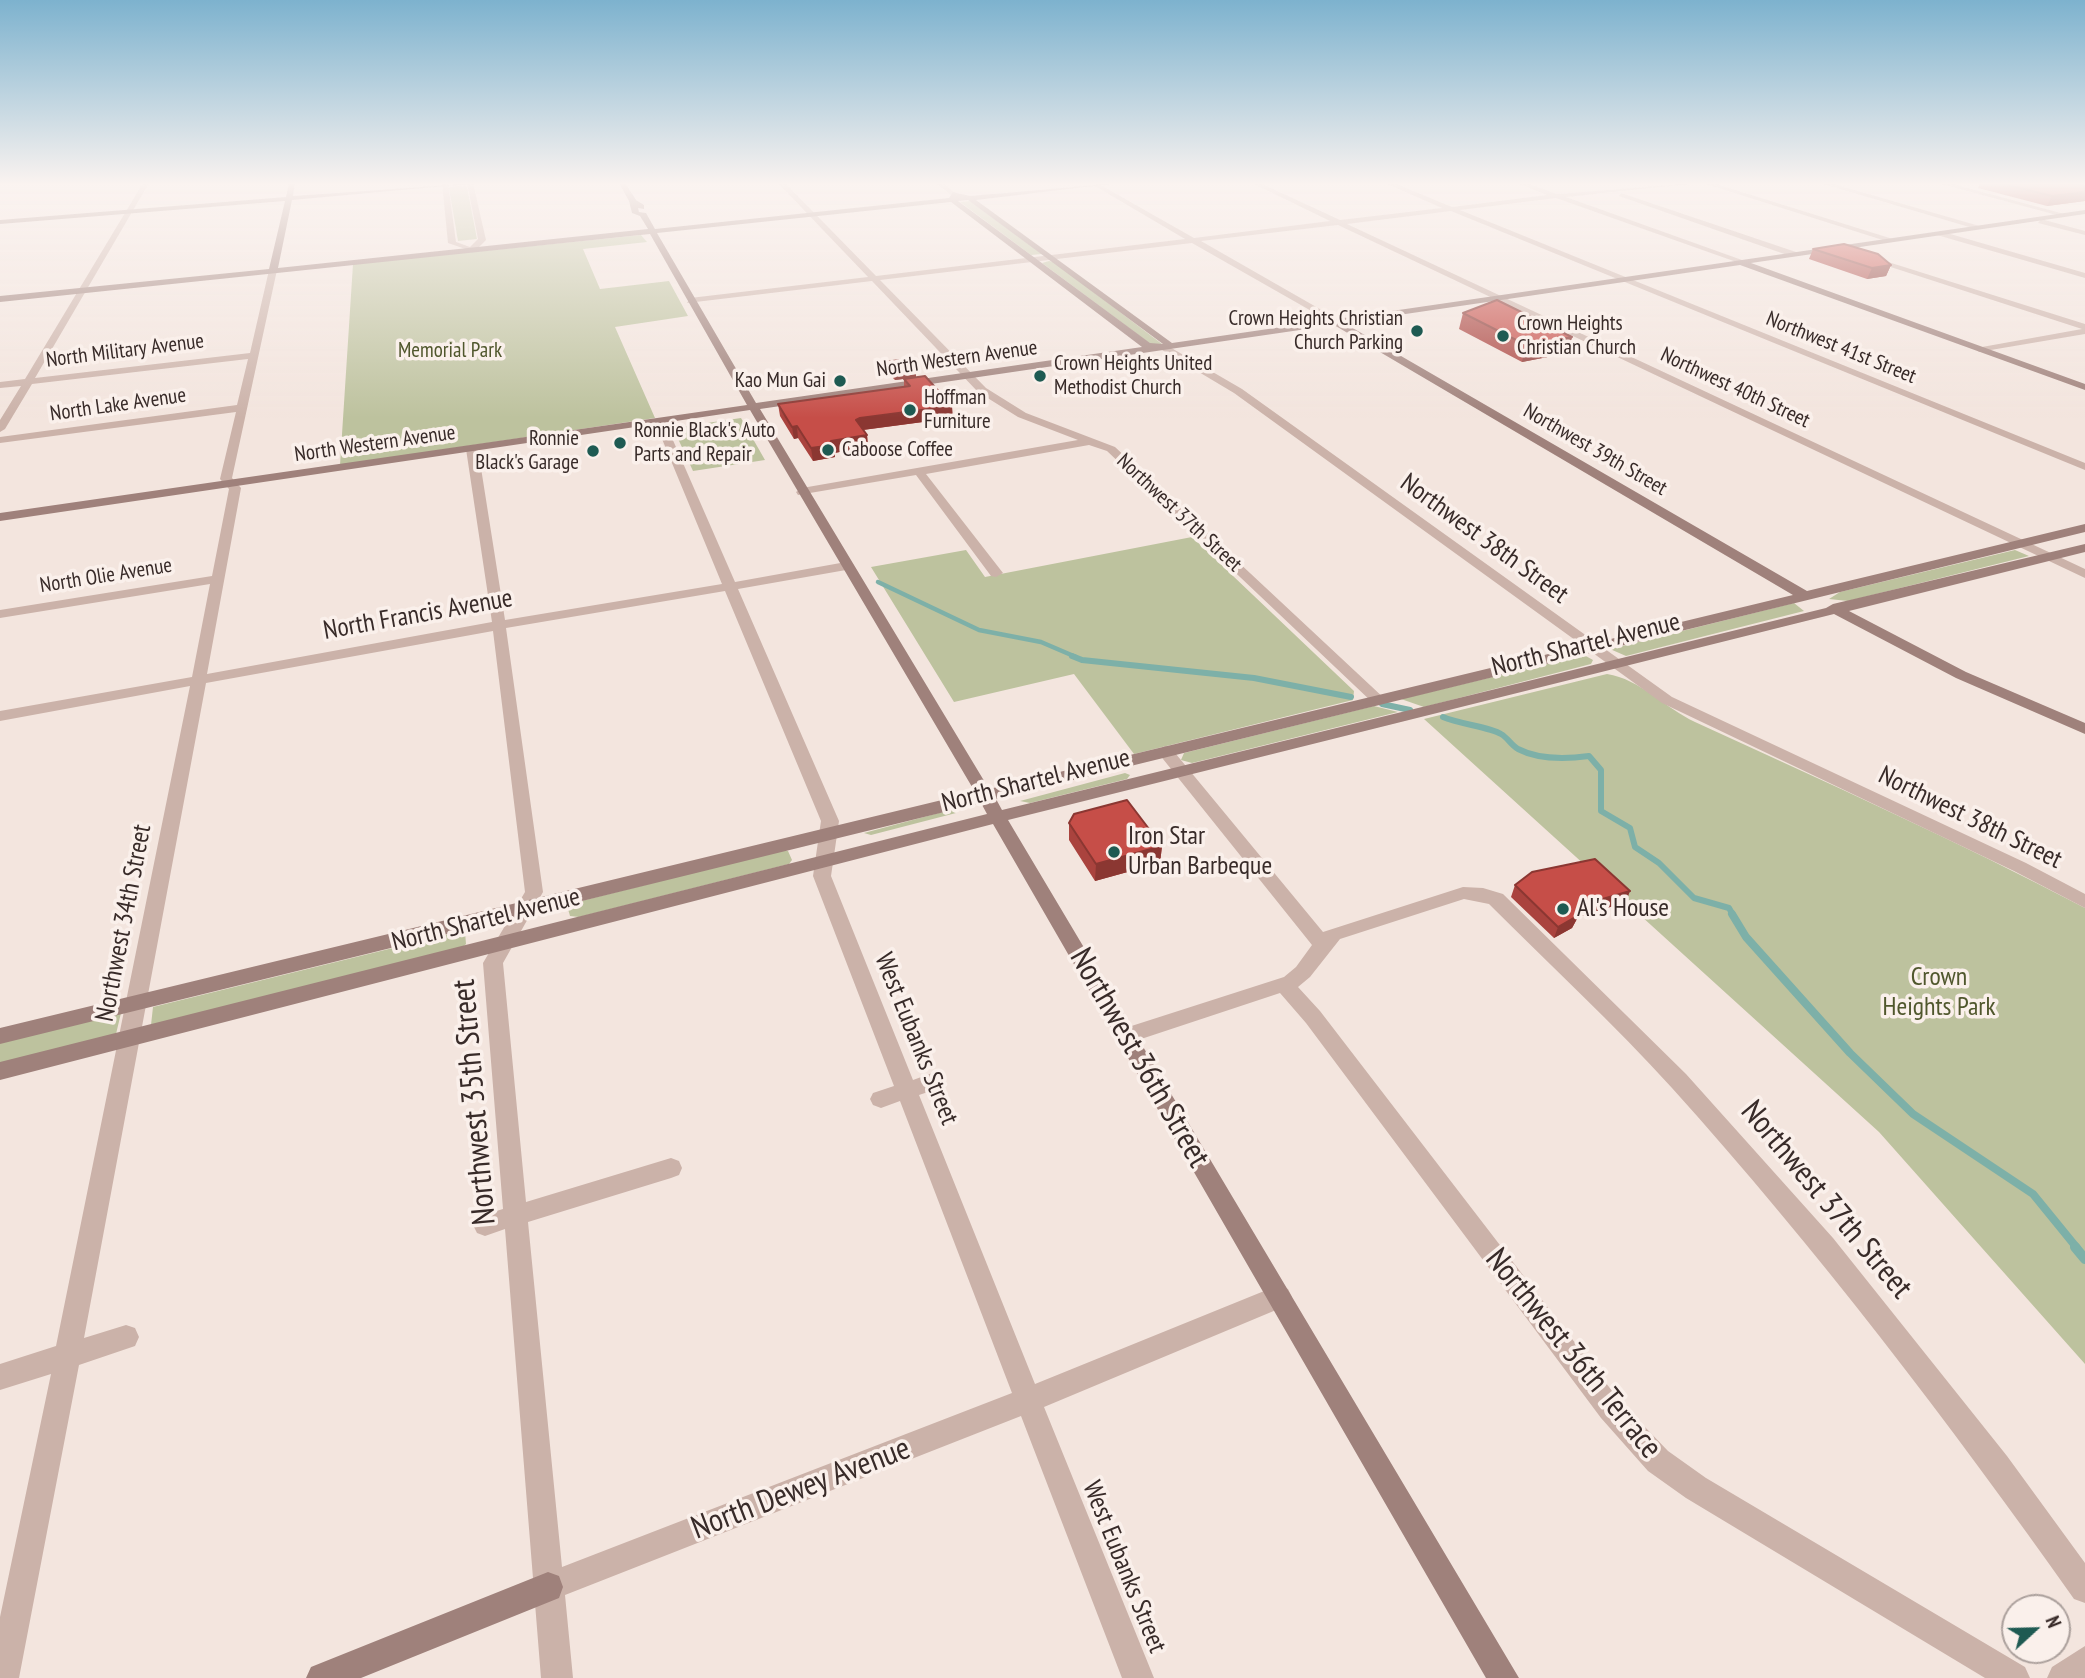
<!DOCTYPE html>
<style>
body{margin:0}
#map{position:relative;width:2085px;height:1678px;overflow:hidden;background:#f3e5de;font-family:"PT Sans Narrow",sans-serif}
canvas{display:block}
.north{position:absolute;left:2001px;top:1594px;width:70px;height:70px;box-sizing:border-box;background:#faf0eb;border:2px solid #aca19d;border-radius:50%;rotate:68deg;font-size:19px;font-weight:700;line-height:28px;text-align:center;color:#382b29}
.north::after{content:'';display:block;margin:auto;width:24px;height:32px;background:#1e5a52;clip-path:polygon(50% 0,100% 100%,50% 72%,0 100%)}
</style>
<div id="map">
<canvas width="2085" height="1678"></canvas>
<div class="north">N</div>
</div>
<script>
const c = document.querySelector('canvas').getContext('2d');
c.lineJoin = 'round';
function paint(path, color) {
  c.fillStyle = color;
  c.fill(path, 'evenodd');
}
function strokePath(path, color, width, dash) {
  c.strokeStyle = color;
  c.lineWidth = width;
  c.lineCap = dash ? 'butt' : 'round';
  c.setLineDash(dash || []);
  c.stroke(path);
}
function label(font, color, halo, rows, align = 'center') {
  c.font = font + ' "PT Sans Narrow",sans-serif';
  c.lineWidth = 7;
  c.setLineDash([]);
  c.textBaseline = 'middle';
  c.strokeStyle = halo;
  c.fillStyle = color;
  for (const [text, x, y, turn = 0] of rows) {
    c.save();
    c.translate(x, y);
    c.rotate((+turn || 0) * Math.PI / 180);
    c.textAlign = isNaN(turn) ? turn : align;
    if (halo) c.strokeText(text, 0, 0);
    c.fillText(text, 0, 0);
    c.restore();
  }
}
const green = new Path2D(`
 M457,186L467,187L477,239L458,241L449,188Z
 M970,201L1042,254L1031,255L960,202Z
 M641,235L647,242L583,249L600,289L669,281L688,316L615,327L655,418L340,465L353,264Z
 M1049,261L1054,262L1162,344L1152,345L1042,263Z
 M741,418L765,460L693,471L673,428Z
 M1192,537L1354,691L1353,700L1134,754L1074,674L954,702L871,567L966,550L985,577Z
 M2015,550L2029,556L1848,601L1829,599L1840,592Z
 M1794,603L1804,611L1626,656L1610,649Z
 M1584,655L1593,660L1591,664L1424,707L1401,699Z
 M1607,674C1640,679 1665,708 1695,722C1826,782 1957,841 2085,908V1364L1879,1132L1424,719Z
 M1374,706L1398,712L1192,763L1181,760L1184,753Z
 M1125,773L1130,775L1127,779L1030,803L1020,801Z
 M950,810L956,813L871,835L864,833Z
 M784,850L788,851L792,860L789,864L579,917L570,916L568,909L573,903Z
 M462,931L465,932L466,944L463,947L151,1025L153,1007Z
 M121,1013L116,1034L0,1064V1043Z`);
const streamFar3 = new Path2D(`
 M878,582L979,630L1041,642L1076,657`);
const streamFar2 = new Path2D(`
 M1072,656L1082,660L1254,678L1351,697
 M1382,704L1410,710
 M1443,717C1459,724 1490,727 1501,734C1508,738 1511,745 1518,749C1539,760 1566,759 1589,756L1601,770V811L1630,828L1635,847L1659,863L1694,898L1729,908L1733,915`);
const streamFar1 = new Path2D(`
 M1732,914L1746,937L1850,1053L1913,1114L2033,1194L2077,1248`);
const stream = new Path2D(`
 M2075,1247L2085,1259`);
const street = new Path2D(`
 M143,183H149L35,378L250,353L269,270L273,268L277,270L232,478L241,488L207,674L492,622L466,449L472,446L478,449L505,620L722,584L655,422L660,419L665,422L735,582L846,562L853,566L846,570L738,589L839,821L831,876L913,1080L935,1072L943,1075L946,1081L943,1087L919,1095L1035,1384L1279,1285L1288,1289L1292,1297L1288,1305L1044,1407L1154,1678H1122L1021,1416L565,1595L573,1678H541L505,1229L485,1236L477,1233L473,1225L477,1217L503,1209L483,963L525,892L493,631L206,683L84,1338L126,1325L135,1328L139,1337L135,1346L79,1365L19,1678H0V1617L51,1374L0,1390V1364L56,1346L190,686L0,721V711L192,677L210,584L0,618V610L212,576L229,489L220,479L236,412L0,443V437L237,405L248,359L32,384L5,429L0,432V420L21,386L0,388V382L25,379ZM725,591L821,821L813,876L894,1086L873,1093L870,1099L873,1105L881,1108L900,1101L1012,1393L562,1567L528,1222L671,1178L679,1175L682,1168L679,1161L671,1158L526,1202L503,963L543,892L506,628Z
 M442,183H448L456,242L470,247L478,239L467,183H473L486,240L474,252L448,243Z
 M778,183H785L876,276L1185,239L1095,186L1097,183L1194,238L1330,221L1252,183H1260L1340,220L1442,208L1385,183H1394L1452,207L1547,195L1517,183H1526L1557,194L1698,183L1566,197L1742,260V264L1556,198L1460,210L2085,463V470L1451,211L1347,224L2085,569V578L1338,225L1201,241L1339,320L1336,325L1192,243L880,280L986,388L1026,413L1115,447L1386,700L1383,703H1373L1107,451L1089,445L926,474L1003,573L996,577L991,576L916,475L798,495L796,492L802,488L1078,440L1018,417L978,392L872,281L687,303L690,298L868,277Z
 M936,183H943L956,194L951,195Z
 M1703,183H1713L1896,240L1889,242Z
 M1820,183H1830L1983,227L1976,229Z
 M1938,183H1949L2068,215L2064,217Z
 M1621,193L1796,252L1797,254L1790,256L1619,196Z
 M2041,219L2085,231V235L2038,223Z
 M1940,231L2085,273V278L1937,235Z
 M1866,255L2085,324V334L1979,352L1977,350L1982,347L2082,329L1866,259Z
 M1162,346H1168L1242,389L1672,697L2026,863L2085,894V908L2014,871L1662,703L1234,393L1162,350Z
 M1165,746L1171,748L1323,932L1463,887L1483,888L1503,894L1686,1074L1833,1238L2007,1456L2085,1563V1603L2074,1599C1949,1422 1817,1249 1672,1088C1614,1024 1550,965 1489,904L1464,899L1340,939L1310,977L1298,987L1320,1011L1619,1400L1668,1451L1706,1478L2025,1667L2030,1678H1985L1686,1498L1648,1471L1601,1418L1306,1023L1280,993L1126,1044L1119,1042L1116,1036L1119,1030L1284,977L1296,967L1312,945L1159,754L1157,751Z
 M2085,1646V1678H2047L2052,1667Z`);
const secondary = new Path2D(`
 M289,183H295L293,196L479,183L292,200L278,268L648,229L640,216L632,213L629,201L619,183H625L636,200L644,205V209L638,208L639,212L646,213L655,229L949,198L953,192L970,196L1119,183L976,200L1172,343L2085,210V214L1751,263L2085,384V390L1740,265L1344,323L1807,591L2085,524V532L996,799L1002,810L1826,608L1833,604L2085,544V552L1849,611L1966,672L2085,723V734L1956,678L1834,614L1008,820L1519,1678H1486L993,824L0,1080V1062L987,814L981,803L0,1044V1028L975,792L750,410L0,521V513L747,405L650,234L0,302V296L269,269L285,201L0,224V220L286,197ZM968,200L1163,344L1150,343L958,201ZM951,202L1142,347L756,403L657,233ZM1334,325L1793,595L989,789L760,409Z
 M548,1572L559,1576L563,1587L559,1598L361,1678H306L311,1667Z`);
const wall = new Path2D(`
 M1980,183H2074L2085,186V201L2047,206L1978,188Z
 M1813,249L1891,265L1886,276L1867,279L1809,259Z
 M1463,313L1572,337L1568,353L1522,362L1459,329Z
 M885,362L916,369V377L953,418L863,430L867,435L868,447L834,453L835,457L813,461L798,438L794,439L780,416L778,404L904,387V379L895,380L886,371Z
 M1069,823L1162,846L1160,863L1095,881L1069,840Z
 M1515,885L1626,902L1578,917L1572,928L1554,938L1511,897Z`);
const shadedWall = new Path2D(`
 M2085,192V201L2047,206L2052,196Z
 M1891,265L1886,276L1867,279L1872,268Z
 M1572,337L1568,353L1522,362L1526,345Z
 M916,369V377L895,380L894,372Z
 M952,406L953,418L862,430L856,420L860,418Z
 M797,426L798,438L794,439L792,427Z
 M867,435L868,447L834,453L835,457L813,461L811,448L831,441Z
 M1162,846L1160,863L1095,881L1096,864Z
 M1630,891L1626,902L1578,917L1572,928L1554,938L1558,927L1582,905Z`);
const building = new Path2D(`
 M2000,183H2074L2085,186V192L2052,196Z
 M1844,244L1878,254L1891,265L1872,268L1813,249Z
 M1497,300L1572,337L1526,345L1463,313Z
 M907,359L916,369L894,372L885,362Z
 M925,376L952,406L860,418L856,420L867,435L831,441L833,445L811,448L797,426L792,427L778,404L910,386L904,379Z
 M1127,800L1162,846L1096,864L1069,823L1074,814Z
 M1595,859L1630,891L1582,905L1577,916L1558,927L1515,885L1532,872Z`);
const markers = [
 [1417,331,7,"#1e5a52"],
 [1503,336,7,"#1e5a52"],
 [1040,376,7,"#1e5a52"],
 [840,381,7,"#1e5a52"],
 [910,410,7,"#1e5a52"],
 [620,443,7,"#1e5a52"],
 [828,450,7,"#1e5a52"],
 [593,451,7,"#1e5a52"],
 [1114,852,7,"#1e5a52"],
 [1563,909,7,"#1e5a52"]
];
const farPoinames = [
 ["Crown Heights Christian",1403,319,"right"],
 ["Church Parking",1403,343,"right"],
 ["Crown Heights",1517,324],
 ["Christian Church",1517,348],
 ["Crown Heights United",1054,364],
 ["Methodist Church",1054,388],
 ["Kao Mun Gai",826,381,"right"],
 ["Hoffman",924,398],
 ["Furniture",924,422],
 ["Ronnie Black's Auto",634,431],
 ["Parts and Repair",634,455],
 ["Ronnie",579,439,"right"],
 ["Black's Garage",579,463,"right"],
 ["Caboose Coffee",842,450]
];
const farStreetnames = [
 ["Northwest 41st Street",1841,348,22],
 ["North Military Avenue",125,351,-7],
 ["North Western Avenue",957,359,-8],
 ["Northwest 40th Street",1735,388,25],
 ["North Lake Avenue",118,405,-8],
 ["North Western Avenue",375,444,-8],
 ["Northwest 39th Street",1595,450,30],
 ["Northwest 37th Street",1179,513,43],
 ["North Olie Avenue",106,576,-9]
];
const farParknames = [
 ["Memorial Park",450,351]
];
const streetNames = [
 ["Northwest 38th Street",1484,539,36],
 ["North Francis Avenue",418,615,-10],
 ["North Shartel Avenue",1586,645,-14],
 ["North Shartel Avenue",1036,781,-14],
 ["Northwest 38th Street",1970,818,26],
 ["North Shartel Avenue",486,920,-14],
 ["Northwest 34th Street",124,923,-79],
 ["West Eubanks Street",916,1039,68],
 ["West Eubanks Street",1124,1567,68]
];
const poiNames = [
 ["Iron Star",1128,837],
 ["Urban Barbeque",1128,867],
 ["Al's House",1577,909]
];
const parkNames = [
 ["Crown",1939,978],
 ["Heights Park",1939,1008]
];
const nearStreetnames = [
 ["Northwest 36th Street",1139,1058,60],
 ["Northwest 35th Street",475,1102,-95],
 ["Northwest 37th Street",1826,1200,50],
 ["Northwest 36th Terrace",1573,1354,51],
 ["North Dewey Avenue",801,1489,-21]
];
paint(green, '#bdc29e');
strokePath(streamFar3, '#7db0a8', 4.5);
strokePath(streamFar2, '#7db0a8', 6);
strokePath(streamFar1, '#7db0a8', 8);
strokePath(stream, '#7db0a8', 10);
paint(street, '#cbb2a9');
paint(secondary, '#9f817b');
paint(wall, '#aa433e');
paint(shadedWall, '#8b3732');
paint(building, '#c64e48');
strokePath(building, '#8b3732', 2);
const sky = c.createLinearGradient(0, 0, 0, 418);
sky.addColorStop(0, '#7db2ce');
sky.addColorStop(0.44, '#faf3f0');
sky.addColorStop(1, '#faf3f000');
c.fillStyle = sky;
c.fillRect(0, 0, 2085, 418);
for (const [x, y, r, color] of markers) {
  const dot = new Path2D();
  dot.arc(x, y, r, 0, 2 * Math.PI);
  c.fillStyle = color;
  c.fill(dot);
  strokePath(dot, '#faf0eb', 2.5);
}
label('21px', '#382b29', '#faf0eb', farPoinames, 'left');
label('21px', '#382b29', '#faf0eb', farStreetnames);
label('21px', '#50572d', '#faf0eb', farParknames);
label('26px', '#382b29', '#faf0eb', streetNames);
label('26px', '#382b29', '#faf0eb', poiNames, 'left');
label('26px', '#50572d', '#faf0eb', parkNames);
label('32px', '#382b29', '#faf0eb', nearStreetnames);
</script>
